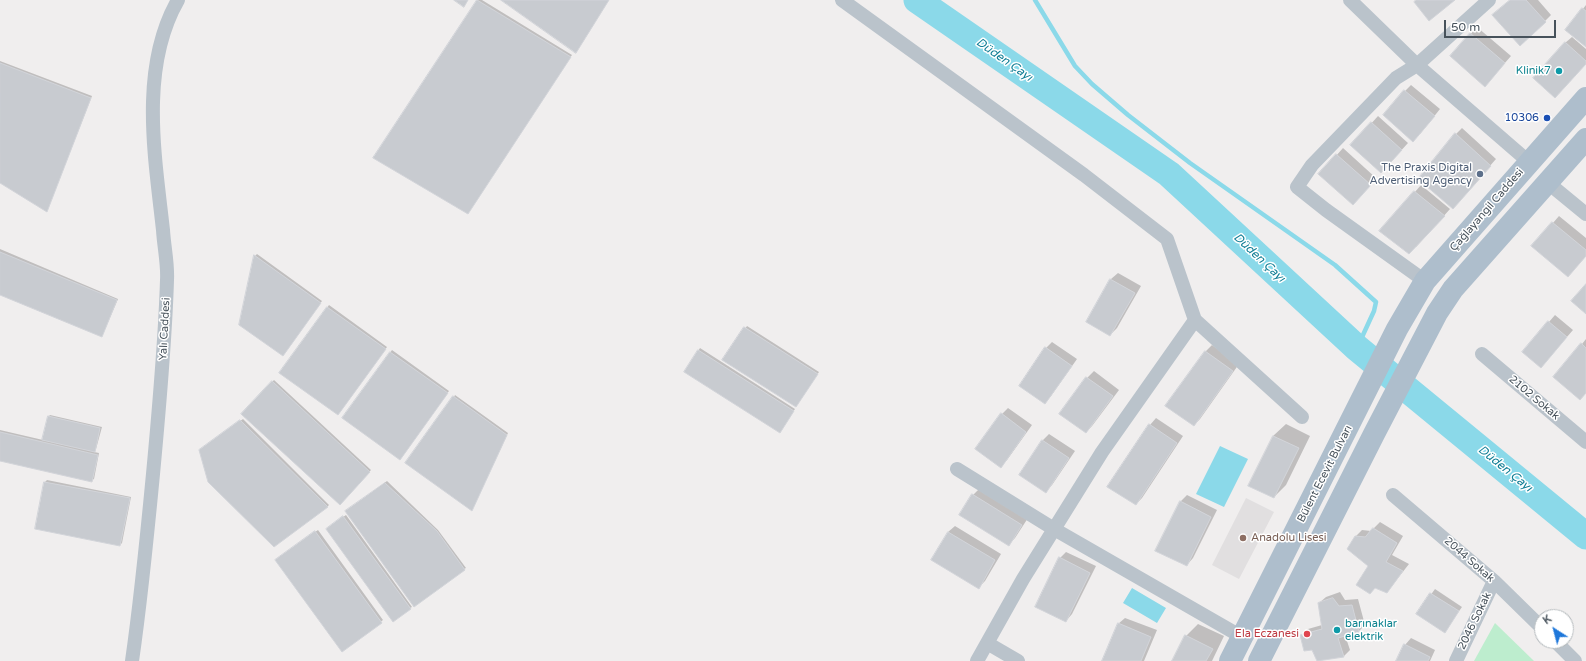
<!DOCTYPE html>
<meta charset="utf-8">
<style>
body{margin:0}
#map{position:relative;width:1586px;height:661px;overflow:hidden;background:#f0eeee;font-family:"Varela Round",sans-serif}
canvas{display:block}
.north{position:absolute;left:1534px;top:609px;width:40px;height:40px;box-sizing:border-box;background:#fff;border:1px solid #b5babd;border-radius:50%;rotate:324deg;font-size:11px;font-weight:700;line-height:16px;text-align:center;color:#47525b}
.north::after{content:'';display:block;margin:auto;width:14px;height:18px;background:#1e77da;clip-path:polygon(50% 0,100% 100%,50% 72%,0 100%)}
.scale{position:absolute;left:1444px;top:20px;width:112px;height:18px;box-sizing:border-box;border:2px solid #47525b;border-top:0;padding-left:5px;font-size:12px;line-height:14px;white-space:nowrap;color:#47525b;-webkit-text-stroke:3px #fff;paint-order:stroke}
</style>
<div id="map">
<canvas width="1586" height="661"></canvas>
<div class="north">K</div>
<div class="scale">50 m</div>
</div>
<script>
const c = document.querySelector('canvas').getContext('2d');
c.lineJoin = 'round';
function paint(path, color) {
  c.fillStyle = color;
  c.fill(path, 'evenodd');
}
function strokePath(path, color, width, dash) {
  c.strokeStyle = color;
  c.lineWidth = width;
  c.lineCap = dash ? 'butt' : 'round';
  c.setLineDash(dash || []);
  c.stroke(path);
}
function label(font, color, halo, rows, align = 'center') {
  c.font = font + ' "Varela Round",sans-serif';
  c.lineWidth = 3;
  c.setLineDash([]);
  c.textBaseline = 'middle';
  c.strokeStyle = halo;
  c.fillStyle = color;
  for (const [text, x, y, turn = 0] of rows) {
    c.save();
    c.translate(x, y);
    c.rotate((+turn || 0) * Math.PI / 180);
    c.textAlign = isNaN(turn) ? turn : align;
    if (halo) c.strokeText(text, 0, 0);
    c.fillText(text, 0, 0);
    c.restore();
  }
}
const education = new Path2D(`
 M1246,498L1274,512L1239,579L1212,565Z`);
const green = new Path2D(`
 M1495,623L1534,661H1474Z`);
const water = new Path2D(`
 M1220,446L1248,459L1224,507L1196,494Z
 M1132,588L1166,608L1157,623L1123,603Z`);
const shadow = new Path2D(`
 M478,0H482L572,55L469,211L375,158Z
 M1510,0H1538L1551,15L1545,21Z
 M1586,5V46L1566,30Z
 M1477,27L1511,56L1491,79L1451,56Z
 M1572,37L1586,49V63L1565,43Z
 M0,61L92,96L47,211L0,182Z
 M1411,85L1440,109L1420,134L1405,91Z
 M1378,116L1408,143L1388,165L1352,145Z
 M1462,128L1496,159L1459,201L1456,134Z
 M1343,148L1376,178L1359,197L1320,174Z
 M1421,185L1450,209L1416,247L1381,231Z
 M1559,216L1586,238V256L1568,276L1533,246Z
 M0,249L118,299L103,334L101,336L0,294Z
 M257,254L322,301L285,353L240,325L255,256Z
 M1118,273L1141,286L1117,328L1110,335L1087,322L1111,279Z
 M329,305L387,347L340,412L280,373Z
 M1555,315L1573,330L1547,360L1523,352Z
 M747,326L819,372L796,406L724,359Z
 M1586,339V393L1582,344Z
 M1052,342L1077,359L1051,396L1045,403L1046,348Z
 M1212,345L1239,364L1200,419L1194,425L1166,406L1206,351Z
 M700,348L795,409L781,430L685,371Z
 M392,350L449,391L402,457L343,418Z
 M1094,371L1119,390L1092,426L1086,432L1061,414L1087,378Z
 M274,380L371,470L340,504L242,414Z
 M455,395L508,433L472,510L454,397Z
 M1008,408L1032,425L1007,460L1001,466L1002,414Z
 M50,415L102,427L96,449L94,452L99,453L94,479L92,480L0,460V430L43,440L48,417Z
 M1156,418L1183,436L1142,498L1136,504L1150,425Z
 M243,419L329,505L327,507L202,449Z
 M1286,424L1310,436L1286,485L1274,497L1273,436Z
 M1049,434L1075,451L1052,485L1046,491L1020,474L1043,440Z
 M47,480L131,497L122,543L120,545L36,528L45,482Z
 M387,481L438,530L466,568L464,569L348,510Z
 M980,488L1028,518L1015,538L1008,545L973,495Z
 M1187,495L1217,510L1193,558L1187,565L1180,502Z
 M346,515L412,607L410,608L329,527Z
 M1380,522L1403,536L1392,555L1409,564L1387,592L1369,565L1356,536L1362,530L1371,531Z
 M955,526L1001,554L985,581L978,588L948,532Z
 M318,530L383,620L342,650L278,558Z
 M1066,552L1096,566L1072,614L1066,621L1060,558Z
 M1435,589L1462,607L1445,631L1417,614Z
 M1340,592L1345,600L1358,599L1365,625L1359,631L1345,635L1350,650L1344,656L1318,661L1313,649L1301,635L1308,629L1322,625L1319,603L1326,597Z
 M1125,618L1157,630L1144,661H1103L1118,624Z
 M1198,624L1224,636L1212,661H1173L1186,636Z
 M1411,638L1435,650L1430,661H1397L1405,645Z`);
const stream = new Path2D(`
 M1035,0L1075,66L1092,84L1128,115L1190,163L1335,265L1376,302L1374,311L1357,348`);
const river = new Path2D(`
 M917,0L1169,174L1357,348L1586,536`);
const building = new Path2D(`
 M454,0H468L464,7Z
 M477,0L571,57L468,214L373,158Z
 M501,0H609L576,53Z
 M1416,0H1455L1429,21L1414,2Z
 M1510,0H1526L1546,22L1520,46L1492,15Z
 M1582,8L1586,11V47L1565,30Z
 M1470,33L1505,63L1485,87L1450,56Z
 M1565,42L1586,61V64L1555,98L1533,78Z
 M0,63L91,98L47,212L0,183Z
 M1404,90L1435,116L1413,142L1383,115Z
 M1371,122L1402,150L1381,173L1350,145Z
 M1455,133L1491,166L1453,209L1418,179Z
 M1336,154L1371,185L1353,205L1318,174Z
 M1414,191L1445,216L1409,254L1379,231Z
 M1552,222L1586,250V256L1568,277L1531,246Z
 M0,252L117,300L102,337L0,295Z
 M254,255L321,303L283,356L239,325Z
 M1110,279L1135,293L1110,336L1086,322Z
 M1586,284V314L1571,301Z
 M327,307L386,349L338,415L279,373Z
 M1548,321L1567,337L1541,368L1522,352Z
 M744,327L818,374L796,407L722,360Z
 M1581,343L1586,348V393L1580,400L1553,377Z
 M1045,347L1072,366L1045,404L1019,386Z
 M698,350L794,411L780,433L684,372Z
 M1205,351L1233,371L1194,426L1165,406Z
 M390,352L448,393L400,460L342,418Z
 M1086,377L1113,396L1086,433L1059,414Z
 M272,381L370,472L340,505L241,414Z
 M453,396L507,435L472,511L405,463Z
 M1001,413L1026,432L1001,468L975,449Z
 M48,416L100,428L95,452L42,440Z
 M240,420L328,507L274,547L208,482L199,450Z
 M1149,424L1177,443L1136,505L1107,487Z
 M0,432L98,455L92,482L0,461Z
 M1273,436L1299,448L1274,498L1248,486Z
 M1042,440L1069,458L1046,493L1019,475Z
 M44,482L130,498L120,546L35,529Z
 M385,483L437,531L465,570L414,607L345,511Z
 M972,494L1022,525L1009,546L959,515Z
 M1180,501L1211,517L1187,566L1155,551Z
 M343,516L411,609L393,622L326,529Z
 M1373,528L1397,543L1386,562L1403,571L1387,593L1375,588L1370,594L1356,585L1368,566L1347,549L1355,536L1365,537Z
 M315,531L382,623L342,652L275,560Z
 M948,532L995,560L979,589L931,560Z
 M1059,557L1090,573L1066,622L1035,607Z
 M1430,593L1459,611L1445,633L1416,614Z
 M1333,598L1339,606L1352,605L1359,632L1338,638L1344,657L1317,661L1312,650L1304,651L1300,635L1322,629L1318,603Z
 M1118,623L1151,637L1141,661H1102Z
 M1185,635L1213,649L1206,661H1172Z
 M1404,644L1430,657L1428,661H1396Z`);
const minor = new Path2D(`
 M842,0L1084,175L1167,239L1195,320
 M1350,0L1417,65L1529,162
 M1547,182L1586,214
 M1425,281L1326,210L1297,187L1312,165L1396,78L1417,65L1489,0
 M1482,354L1586,442
 M957,469L1054,529L1242,637
 M1393,495L1494,581L1542,628
 M1555,641L1575,661
 M987,643L1018,661
 M132,661C141,599 147,537 153,474C159,410 165,345 167,280C168,264 164,247 163,230C155,157 139,68 178,0
 M977,661L1023,579L1102,452L1195,320L1302,417
 M1456,661L1494,581`);
const primary = new Path2D(`
 M1230,661L1397,329L1425,281L1586,98
 M1259,661L1374,434L1437,313L1453,289L1586,139`);
const markers = [
 [1559,71,4,"#0f9aa8"],
 [1547,118,4,"#1a4fb4"],
 [1480,174,4,"#5c6f8a"],
 [1243,538,4,"#8d6e63"],
 [1337,630,4,"#0f9aa8"],
 [1307,634,4,"#e0444e"]
];
const cultureNames = [
 ["Klinik7",1551,71],
 ["barınaklar",1345,624,"left"],
 ["elektrik",1345,637,"left"]
];
const transitNames = [
 ["10306",1539,118]
];
const serviceNames = [
 ["The Praxis Digital",1472,168],
 ["Advertising Agency",1472,181]
];
const streetNames = [
 ["Çağlayangil Caddesi",1487,210,-49],
 ["Yalı Caddesi",165,329,-87],
 ["2102 Sokak",1534,398,40],
 ["Bülent Ecevit Bulvarı",1325,474,-63],
 ["2044 Sokak",1469,560,41],
 ["2046 Sokak",1475,621,-64]
];
const educationNames = [
 ["Anadolu Lisesi",1251,538]
];
const healthNames = [
 ["Ela Eczanesi",1299,634]
];
const waterNames = [
 ["Düden Çayı",1004,60,35],
 ["Düden Çayı",1259,258,43],
 ["Düden Çayı",1505,469,39]
];
paint(education, '#e1dfe0');
paint(green, '#bdedce');
paint(water, '#8bd9e9');
paint(shadow, '#0003');
strokePath(stream, '#8bd9e9', 4.5);
strokePath(river, '#8bd9e9', 27);
paint(building, '#c8cbd0');
strokePath(building, '#d2d4d9', 1);
strokePath(minor, '#bac3cb', 14);
strokePath(primary, '#aebecc', 22);
for (const [x, y, r, color] of markers) {
  const dot = new Path2D();
  dot.arc(x, y, r, 0, 2 * Math.PI);
  c.fillStyle = color;
  c.fill(dot);
  strokePath(dot, '#fff', 1.5);
}
label('11px', '#0d838f', '#fff', cultureNames, 'right');
label('11px', '#164399', '#fff', transitNames, 'right');
label('11px', '#4e5e75', '#fff', serviceNames, 'right');
label('11px', '#47525b', '#fff', streetNames);
label('11px', '#785e54', '#fff', educationNames, 'left');
label('11px', '#be3a42', '#fff', healthNames, 'right');
label('italic 12px', '#107e95', '#fff', waterNames);
</script>
